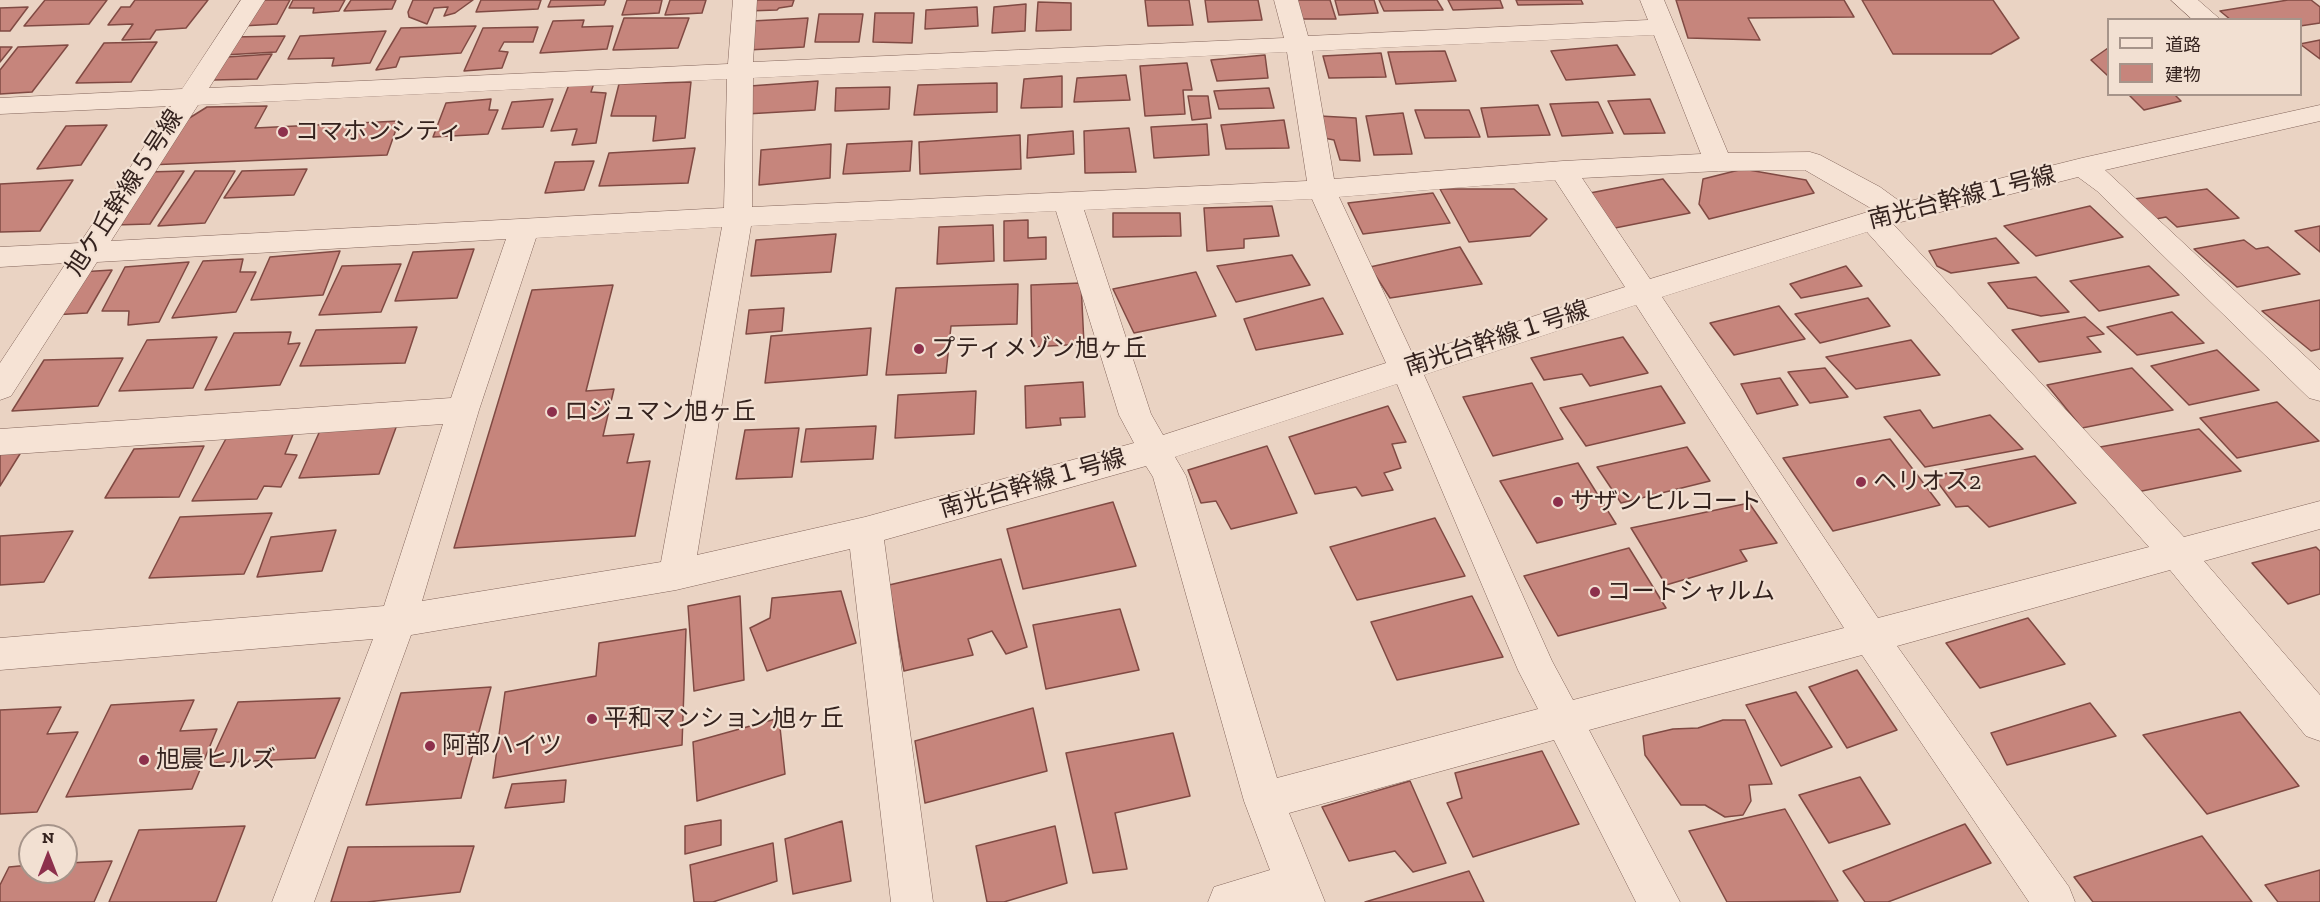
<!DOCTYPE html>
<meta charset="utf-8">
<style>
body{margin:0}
#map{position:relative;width:2320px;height:902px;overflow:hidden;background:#ead3c3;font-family:"Zilla Slab","Noto Sans JP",serif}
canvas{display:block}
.legend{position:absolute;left:2107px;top:18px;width:195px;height:78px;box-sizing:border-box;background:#f2e0d2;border:2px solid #a6948a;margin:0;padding:8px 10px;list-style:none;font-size:18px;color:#34221e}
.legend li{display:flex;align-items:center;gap:12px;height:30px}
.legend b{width:30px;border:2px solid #a6948a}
.north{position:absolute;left:18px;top:824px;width:60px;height:60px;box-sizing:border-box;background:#f2e0d2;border:2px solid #a6948a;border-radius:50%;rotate:0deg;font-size:16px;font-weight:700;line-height:24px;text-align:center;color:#34221e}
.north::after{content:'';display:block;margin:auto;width:21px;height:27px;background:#8d304c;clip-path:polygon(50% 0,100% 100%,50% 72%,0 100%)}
</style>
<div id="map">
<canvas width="2320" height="902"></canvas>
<ul class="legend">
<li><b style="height:8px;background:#f6e3d5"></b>道路</li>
<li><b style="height:16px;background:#c6857c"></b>建物</li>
</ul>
<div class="north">N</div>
</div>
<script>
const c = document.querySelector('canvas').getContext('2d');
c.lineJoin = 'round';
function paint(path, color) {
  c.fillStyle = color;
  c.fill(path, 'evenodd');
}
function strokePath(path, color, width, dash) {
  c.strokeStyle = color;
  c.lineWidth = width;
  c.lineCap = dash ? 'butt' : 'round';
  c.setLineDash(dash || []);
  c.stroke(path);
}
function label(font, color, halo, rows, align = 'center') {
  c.font = font + ' "Zilla Slab","Noto Sans JP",serif';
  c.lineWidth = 4.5;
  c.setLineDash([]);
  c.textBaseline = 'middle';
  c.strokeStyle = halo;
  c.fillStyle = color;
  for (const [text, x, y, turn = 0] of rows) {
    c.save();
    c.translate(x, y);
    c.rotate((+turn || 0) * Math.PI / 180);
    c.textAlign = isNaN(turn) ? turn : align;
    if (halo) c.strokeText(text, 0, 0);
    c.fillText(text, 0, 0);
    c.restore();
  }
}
const building = new Path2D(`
 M45,0H107L89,24L24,26Z
 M135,0H208L186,28L156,30L150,39L122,40L133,24L108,25L121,7H130Z
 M257,0H290L277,24L242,26Z
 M293,0H345L339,11L313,13L314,8H289Z
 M351,0H396L392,9L344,11Z
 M413,0H473L455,13L444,16L448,7L434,8L427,24L409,17L408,12Z
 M481,0H541L538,9L476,12Z
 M551,0H606L604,5L548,7Z
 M627,0H662L659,13L622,15Z
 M670,0H706L702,13L665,15Z
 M749,0H794L792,6L779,8L777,10L747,11Z
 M1145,0H1189L1193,25L1148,26Z
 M1205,0H1258L1262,20L1208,22Z
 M1293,0H1330L1336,19H1297Z
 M1335,0H1374L1378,13L1339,15Z
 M1379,0H1437L1443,10L1384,11Z
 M1448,0H1500L1503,8L1453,10Z
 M1516,0H1581L1583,4L1518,5Z
 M1676,0H1844L1854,17L1748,18L1760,40L1688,38Z
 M1862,0H1993L2019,38L1991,54H1893Z
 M2288,0H2311L2320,7V23L2300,26V20H2231L2220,11Z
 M1038,2L1071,3V30L1036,31Z
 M1026,4L1025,31L992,33L994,7Z
 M28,7L10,31H0V8Z
 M977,7L978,26L925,29L926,10Z
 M875,13H914L912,43L873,42Z
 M819,14H863L859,42H815Z
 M624,18H689L678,48L613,50Z
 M808,18L804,47L748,50L752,21Z
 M584,20L582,27L613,26L607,49L540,53L553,21Z
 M476,26L461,53L400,57L396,67L376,70L401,28Z
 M538,27L533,42H504L499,51L508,52L502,68L464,71L483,28Z
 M386,31L370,63L332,66L334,58L288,59L300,36Z
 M285,36L276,52L224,55L233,37Z
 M2320,40V59L2300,44Z
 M157,42L131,82L76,83L104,43Z
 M68,45L32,92L0,94V70L18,47Z
 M1617,45L1635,75L1566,80L1551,51Z
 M0,47H12L0,62Z
 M2108,48V76L2091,60Z
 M1445,51L1456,81L1396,84L1388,52Z
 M1381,53L1386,77L1329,78L1323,56Z
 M272,54L257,79L213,80L227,57Z
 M1265,55L1268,78L1217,81L1211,60Z
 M1187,63L1192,90H1183L1185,114L1145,116L1140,66Z
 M1126,75L1130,100L1074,102L1077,78Z
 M1062,76V107L1021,108L1024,79Z
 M818,81L815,110L746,114L750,86Z
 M570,82L594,83L591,92L606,93L596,143L572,145L577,129L551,131Z
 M691,82L685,138L653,141L656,116H611L619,84Z
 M997,83V112L914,115L918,85Z
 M890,87L889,109L835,111L836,88Z
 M1269,88L1274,108L1219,109L1214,91Z
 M2128,94H2174L2181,101L2144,110Z
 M1188,96H1208L1211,118L1192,120Z
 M491,99L489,110H498L488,134L433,137L446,103Z
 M553,99L543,127L502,129L512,102Z
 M1650,99L1665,133L1624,134L1608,101Z
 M1598,102L1613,133L1562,136L1550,104Z
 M1538,105L1550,135L1488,137L1481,108Z
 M267,106L255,128L399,121L387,155L148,165L175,127L207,107Z
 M1415,110H1469L1480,137L1425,138Z
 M1403,113L1412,154L1374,155L1366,116Z
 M1320,116L1356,118L1360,161L1340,160L1334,140L1324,138Z
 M1284,120L1289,148L1226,149L1221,125Z
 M1207,124L1209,155L1154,158L1151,127Z
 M107,125L81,165L37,169L66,126Z
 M1129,128L1136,172L1085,173L1084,131Z
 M1073,131L1074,154L1027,158L1028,135Z
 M1020,135L1021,169L920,174L919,142Z
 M912,141L910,171L843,174L847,144Z
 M831,144L830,178L759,185L761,150Z
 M695,148L688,183L599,186L609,153Z
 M594,161L584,190L545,193L555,162Z
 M307,169L294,195L224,198L242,171Z
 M1743,169L1806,180L1814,193L1709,219L1699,204L1703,179Z
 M184,171L150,224L114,225L147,172Z
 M195,171H235L205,223L158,226Z
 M1663,179L1690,213L1615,228L1590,193Z
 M73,180L40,231L0,232V184Z
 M1440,189H1514L1547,219L1530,236L1469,242Z
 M2207,189L2239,218L2177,227L2166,217L2156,219L2134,199Z
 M1433,193L1450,223L1363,234L1348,203Z
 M1272,206L1279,236L1244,239V248L1207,251L1204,208Z
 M2090,206L2123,237L2036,256L2004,226Z
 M1113,213H1180L1181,236L1113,237Z
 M1028,220V238L1046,237V259L1004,261V221Z
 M993,225L994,261L937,264L939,227Z
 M2320,226V252L2295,231Z
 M836,234L831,272L751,276L756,240Z
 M1996,238L2019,263L1951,273L1937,266L1929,251Z
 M2244,240L2256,249L2268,247L2300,274L2237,287L2194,249Z
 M1460,247L1482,284L1390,298L1370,267Z
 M474,249L457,298L395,301L413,252Z
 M340,251L323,295L251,300L270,257Z
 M1292,255L1310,285L1236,302L1217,266Z
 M243,259L240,272H256L236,312L172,318L203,261Z
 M189,262L159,322L128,325L129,311H102L125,267Z
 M401,264L381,312L319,315L342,266Z
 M1846,266L1862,286L1801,298L1790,284Z
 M2149,266L2179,295L2099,311L2070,281Z
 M112,270L87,313L52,315L80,272Z
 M1196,272L1216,316L1134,333L1113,289Z
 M2036,277L2069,312L2041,316L2008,308L1988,283Z
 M1081,283L1084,344L1032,347L1031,285Z
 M1018,284L1017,324L951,326L946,373L886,375L896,288Z
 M613,285L586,391L614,389L603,436L634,434L627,463L650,461L635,536L454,548L532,290Z
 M1323,298L1343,334L1256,350L1244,319Z
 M1868,298L1890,326L1820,343L1795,314Z
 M2320,300V349L2311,351L2262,311Z
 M1779,306L1805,339L1734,355L1710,323Z
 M784,308L782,331L746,334L749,310Z
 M2172,312L2204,343L2137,355L2107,327Z
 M2085,317L2104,334L2087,337L2101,352L2039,362L2012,330Z
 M417,327L405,363L300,366L316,330Z
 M871,328L867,375L765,383L771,336Z
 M291,332L288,344L300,343L280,385L205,390L234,333Z
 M217,337L193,388L119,391L147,340Z
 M1623,337L1648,373L1590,386L1582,374L1544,380L1531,358Z
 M1911,340L1940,375L1856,389L1826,357Z
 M2217,350L2259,390L2189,405L2151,366Z
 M123,358L98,406L12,411L44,360Z
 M1825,368L1848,397L1810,403L1788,372Z
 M2132,368L2173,410L2082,428L2047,385Z
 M1780,378L1798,405L1757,414L1741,384Z
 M1083,382L1085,417L1060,418L1061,425L1026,428L1025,386Z
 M1532,383L1563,439L1493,456L1463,397Z
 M1661,386L1685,423L1586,446L1560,408Z
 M976,391L974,434L895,438L898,395Z
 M2277,402L2319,441L2237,458L2200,418Z
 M1388,406L1406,442L1392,444L1401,468L1384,473L1393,490L1362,496L1356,487L1315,494L1289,437Z
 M1920,410L1933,428L1990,415L2023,449L1925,467L1884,417Z
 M398,422L379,474L299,478L322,426Z
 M876,426L873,459L801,462L806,429Z
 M799,428L792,477L736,479L745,430Z
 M2199,429L2241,471L2137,492L2100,447Z
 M294,432L285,454L297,455L281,487L264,486L257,499L192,501L228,435Z
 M1890,439L1940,505L1833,531L1783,458Z
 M204,446L179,497L105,498L134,449Z
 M1267,446L1297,513L1231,529L1216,501L1201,503L1188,470Z
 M1687,447L1710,481L1621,503L1597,467Z
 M23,449L0,486V451Z
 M2035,456L2076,503L1989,527L1968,506L1956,507L1933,476Z
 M1578,463L1616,524L1537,543L1500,481Z
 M1113,502L1136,566L1023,589L1007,529Z
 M1749,503L1777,543L1740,550L1747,561L1666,585L1631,528Z
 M272,513L244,574L149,578L180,517Z
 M1435,518L1465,576L1357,600L1330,547Z
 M336,530L322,571L257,577L271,537Z
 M73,531L44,582L0,585V536Z
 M2316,547L2320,551V594L2288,604L2252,563Z
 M1629,548L1666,608L1558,636L1524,576Z
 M1001,559L1027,647L1006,654L992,631L968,639L973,655L904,671L889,585Z
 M841,591L856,643L767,671L750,628L770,618L772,598Z
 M740,596L744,680L694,691L688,606Z
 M1472,596L1503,657L1397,680L1371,622Z
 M1120,609L1139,670L1046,689L1033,625Z
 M2028,618L2065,664L1980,688L1946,643Z
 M686,629L682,745L493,778L505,692L596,676L599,643Z
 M1857,670L1897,730L1847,748L1809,687Z
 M491,687L461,798L366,805L401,693Z
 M1796,692L1832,747L1781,766L1746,705Z
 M340,698L315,758L210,763L238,702Z
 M194,700L180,731L217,729L192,789L66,797L111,705Z
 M2090,703L2116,736L2007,765L1991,733Z
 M61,707L47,734L78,732L37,812L0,814V710Z
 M1033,708L1047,771L925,803L915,741Z
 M2240,712L2299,786L2207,814L2143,735Z
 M779,718L785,774L697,801L693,742Z
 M1723,720H1745L1772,784L1749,785L1751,801L1743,815L1725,817L1705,805H1681L1645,755L1643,736L1673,729L1698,728Z
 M1173,733L1190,796L1115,813L1127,869L1093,873L1066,753Z
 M1542,751L1579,824L1473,857L1447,803L1462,798L1455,773Z
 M1860,777L1890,824L1829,843L1799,795Z
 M566,780L564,802L505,808L512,784Z
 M1410,781L1446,863L1413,872L1395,851L1349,861L1322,807Z
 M1785,809L1838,901L1727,902L1689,831Z
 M721,820V845L685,854V826Z
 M842,821L851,881L793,894L785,839Z
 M1965,824L1991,863L1888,902H1865L1843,871Z
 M245,826L216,902H109L139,830Z
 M1055,826L1067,883L1004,902H987L976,846Z
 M2202,836L2252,902H2093L2074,877Z
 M773,843L777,881L713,902H694L690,865Z
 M474,846L460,892L367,902H331L348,847Z
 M112,861L94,902H0V885L9,867L30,865V872H66V863Z
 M2320,870V902H2278L2265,885Z
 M1469,871L1484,902H1365Z`);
const minor = new Path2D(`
 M241,0H265L209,88L728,64L733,0H757L753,62L1284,38L1274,0H1298L1308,36L1648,20L1640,0H1664L1728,153L1810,152L1820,155L1880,187L1902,203L2082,158L2320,105V121L2105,170L2320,370V401L2309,398L2097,191L2078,177L1893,224L2184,537L2320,501V529L2204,561L2320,695V741L2306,736L2170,570L1897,646L2069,887L2075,902H2029L1862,655L1589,730L1680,902H1636L1554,740L1289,813L1325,902H1208L1214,887L1270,870L1244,801L1153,477L1146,466L884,540L933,902H891L850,549L676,590L411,635L314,902H272L373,639L0,670V638L384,606L443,424L0,455V429L451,398L506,239L97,262L11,396L0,400V363L66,263L0,267V247L80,243L171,106L0,114V98L182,89ZM1654,35L1701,154L1563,161L1334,179L1312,51ZM1287,52L1307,181L752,207L753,78ZM727,79L724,208L111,241L198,105ZM1805,170L1874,210L1650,279L1582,178L1718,171ZM1555,180L1625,287L1413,355L1339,197ZM1312,199L1386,363L1163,435L1151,414L1084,210ZM1056,211L1119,415L1134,443L865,517L697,555L751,226ZM722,227L661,562L422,601L479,410L536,238ZM1867,232L2149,547L1878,618L1662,297ZM1636,305L1844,628L1573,700L1552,661L1424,375ZM1397,384L1518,670L1538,709L1277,778L1186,476L1175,457Z
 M2171,0H2198L2221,20H2193Z`);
const markers = [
 [283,132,6,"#8d304c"],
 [919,349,6,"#8d304c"],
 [552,412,6,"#8d304c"],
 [1861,482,6,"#8d304c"],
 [1558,502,6,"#8d304c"],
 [1595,592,6,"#8d304c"],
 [592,719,6,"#8d304c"],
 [430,746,6,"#8d304c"],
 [144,760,6,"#8d304c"]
];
const poiNames = [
 ["コマホンシティ",295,132],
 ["プティメゾン旭ヶ丘",931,349],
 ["ロジュマン旭ヶ丘",564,412],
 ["ヘリオス2",1873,482],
 ["サザンヒルコート",1570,502],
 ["コートシャルム",1607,592],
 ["平和マンション旭ヶ丘",604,719],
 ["阿部ハイツ",442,746],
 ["旭晨ヒルズ",156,760]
];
const streetNames = [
 ["旭ケ丘幹線５号線",125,193,-57],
 ["南光台幹線１号線",1962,198,-14],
 ["南光台幹線１号線",1497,339,-18],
 ["南光台幹線１号線",1033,484,-16]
];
paint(building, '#c6857c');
strokePath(building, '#804a43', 1.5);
strokePath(minor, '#83655b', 1);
paint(minor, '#f6e3d5');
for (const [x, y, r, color] of markers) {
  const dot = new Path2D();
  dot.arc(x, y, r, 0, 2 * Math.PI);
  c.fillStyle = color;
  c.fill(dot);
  strokePath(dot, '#f2e0d2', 2);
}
label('24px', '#34221e', '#f2e0d2', poiNames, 'left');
label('24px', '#34221e', '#f2e0d2', streetNames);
</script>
